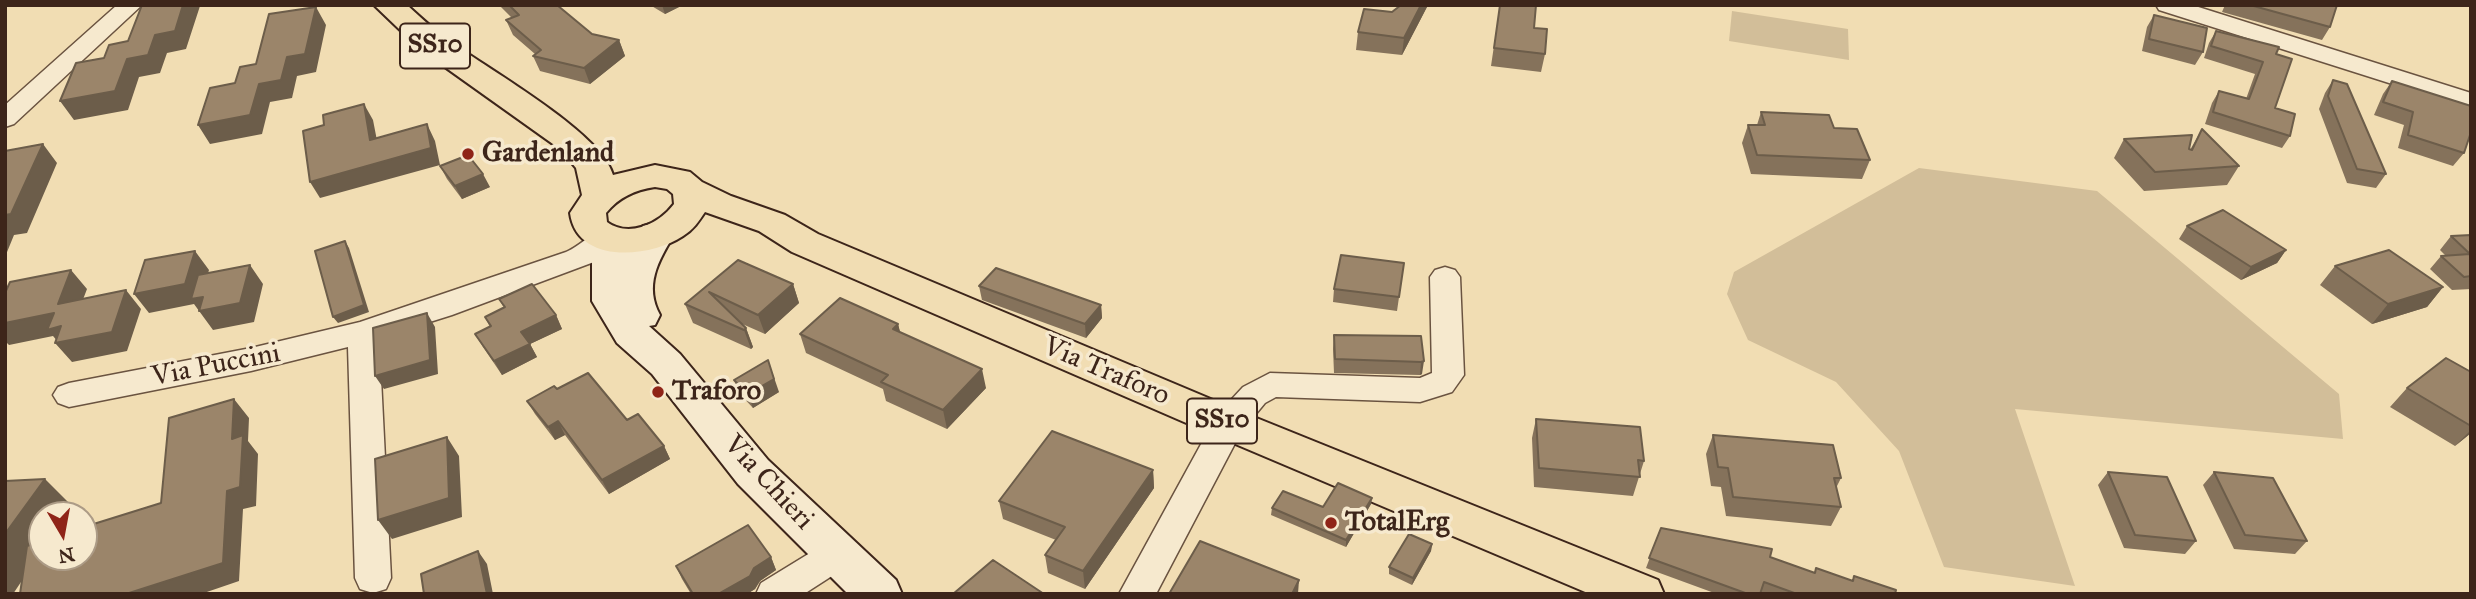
<!DOCTYPE html>
<style>
body{margin:0}
#map{position:relative;width:2476px;height:599px;overflow:hidden;background:#f1ddb3;font-family:"IM FELL Great Primer",serif}
canvas{display:block}
.frame{position:absolute;inset:0;border:7px solid #3d251a;pointer-events:none}
.north{position:absolute;left:28px;top:501px;width:70px;height:70px;box-sizing:border-box;background:#f6e9ce;border:2px solid #ac9b86;border-radius:50%;rotate:170deg;font-size:19px;font-weight:700;line-height:28px;text-align:center;color:#3d251a}
.north::after{content:'';display:block;margin:auto;width:24px;height:32px;background:#8f2418;clip-path:polygon(50% 0,100% 100%,50% 72%,0 100%)}
</style>
<div id="map">
<canvas width="2476" height="599"></canvas>
<div class="frame"></div>
<div class="north">N</div>
</div>
<script>
const c = document.querySelector('canvas').getContext('2d');
c.lineJoin = 'round';
function paint(path, color) {
  c.fillStyle = color;
  c.fill(path, 'evenodd');
}
function strokePath(path, color, width, dash) {
  c.strokeStyle = color;
  c.lineWidth = width;
  c.lineCap = dash ? 'butt' : 'round';
  c.setLineDash(dash || []);
  c.stroke(path);
}
function label(font, color, halo, rows, align = 'center') {
  c.font = font + ' "IM FELL Great Primer",serif';
  c.lineWidth = 7;
  c.setLineDash([]);
  c.textBaseline = 'middle';
  c.strokeStyle = halo;
  c.fillStyle = color;
  for (const [text, x, y, turn = 0] of rows) {
    c.save();
    c.translate(x, y);
    c.rotate((+turn || 0) * Math.PI / 180);
    c.textAlign = isNaN(turn) ? turn : align;
    if (halo) c.strokeText(text, 0, 0);
    c.fillText(text, 0, 0);
    c.restore();
  }
}
const green = new Path2D(`
 M1732,11L1848,29L1849,60L1729,41Z
 M1919,168L2097,191L2339,394L2343,439L2015,409L2075,586L1944,567L1899,451L1836,382L1748,340L1727,294L1734,272Z`);
const minor = new Path2D(`
 M117,5H142L14,124L5,127V105Z
 M2156,5H2192L2471,93V109L2159,10Z
 M604,229L614,231L618,238L602,259L452,315L379,338L391,578L386,589L373,593L360,589L355,578L348,347L251,371L69,407L58,403L53,395L58,387L69,383L251,348L360,322L566,252C582,245 590,233 604,229Z
 M1445,267L1455,270L1460,277L1464,375L1452,392L1420,402L1276,397L1265,403L1241,432L1156,594H1119L1217,415L1243,387L1270,373L1420,378L1432,373L1430,277L1435,270Z
 M836,540L849,545L854,555L849,565L804,594H756L761,583L823,545Z`);
const secondary = new Path2D(`
 M656,223L669,226L674,235C658,261 644,286 660,315L655,325L649,326L680,354L768,460L896,580L902,594H848L738,484L652,374L617,343L592,301V257L586,238L591,229L604,226L617,229L627,251L643,226Z`);
const primary = new Path2D(`
 M374,5H407C419,16 431,27 444,37C482,66 602,132 613,175L655,165L690,172L702,182L731,196L785,215L818,234L1244,413L1658,580L1664,594H1590L1214,435L792,252L759,231L705,212C699,221 693,230 683,236C650,258 577,265 570,213L582,195L576,168L560,149L421,50ZM655,187L667,189L673,194L674,204C659,224 629,238 607,222L606,213C619,197 635,190 655,187Z`);
const wall = new Path2D(`
 M499,5H557L592,34L619,40L625,56L590,84L540,71L533,56L535,54L513,35L506,20L512,18Z
 M650,5H683L665,14Z
 M1428,5L1402,55L1356,50L1358,32L1392,12Z
 M1500,5L1534,28L1545,54L1541,72L1491,66Z
 M2225,5H2337L2330,27L2322,40L2222,12Z
 M2154,15L2203,52L2195,65L2142,51L2147,27Z
 M2216,31L2276,54L2275,108L2290,136L2282,148L2205,124L2212,103L2219,91L2246,99L2255,74L2204,58L2209,43Z
 M2333,80L2386,174L2376,188L2347,183L2319,109L2325,93Z
 M2392,81L2464,153L2453,166L2398,148L2404,125L2374,115L2383,94Z
 M1761,112L1834,128L1870,160L1862,179L1751,174L1742,143L1748,125H1757Z
 M2202,129L2239,166L2227,185L2144,191L2114,158L2124,139L2190,150Z
 M440,166L490,187L462,199L447,179Z
 M2187,226L2286,250L2277,263L2241,280L2179,239Z
 M2471,235V289L2452,290L2430,269L2441,256H2446L2440,250L2451,236Z
 M738,260L793,284L799,303L765,334L740,323L746,328L753,347L751,349L693,323L685,304Z
 M1404,263L1397,311L1333,302L1334,289Z
 M2335,266L2443,287L2427,307L2372,324L2320,285Z
 M979,286L1101,305L1102,318L1086,338L982,300Z
 M499,299L556,315L562,329L530,344L537,357L502,375L483,347L475,334L490,327L485,317L504,308Z
 M898,324L900,333L986,388L947,429L886,401L883,389L806,353L800,334Z
 M1334,335L1421,336L1422,374L1420,375L1334,373L1333,349Z
 M2471,372V433L2455,446L2390,407L2407,388Z
 M734,380L779,392L753,408L739,393Z
 M557,389L627,420L664,446L670,459L609,494L565,435L555,440L535,414L527,401Z
 M1536,419L1644,461L1633,496L1534,487L1532,438Z
 M1713,435L1841,478L1836,488L1841,507L1831,526L1726,516L1721,487L1711,486L1706,454Z
 M1153,470L1154,488L1085,589L1048,573L1045,555L1056,540L1003,519L999,501Z
 M2108,472L2196,541L2185,554L2124,548L2098,485Z
 M2214,472L2307,541L2295,554L2234,549L2203,485Z
 M1371,504L1346,547L1271,515L1272,508L1323,507Z
 M1661,528L1770,557L1814,573L1816,568L1852,581L1854,576L1895,594H1766L1761,592L1760,594H1717L1646,568Z
 M1432,544L1431,551L1412,585L1389,574V567Z
 M771,557L776,570L760,581L755,589L747,594H691L682,579L676,566Z`);
const shadedWall = new Path2D(`
 M183,5L200,6L186,49L167,53L160,73L139,77L128,110L74,120L60,101L127,59L155,35Z
 M662,5H683L665,14Z
 M1421,5H1428L1402,55L1404,38Z
 M316,7L326,25L316,72L297,76L292,98L270,102L262,134L210,144L198,125L259,84L287,57Z
 M619,40L625,56L590,84L584,68Z
 M364,104L373,120L380,156L370,140Z
 M427,124L435,141L440,165L320,198L310,182Z
 M43,144L57,163L27,233L14,235L5,257V215Z
 M483,174L490,187L462,199L455,186Z
 M345,241L349,248L369,312L338,323L333,317Z
 M2286,250L2277,263L2241,280L2251,267Z
 M195,251L209,270L201,297L250,265L263,284L254,322L213,330L194,304L149,313L134,294Z
 M71,270L87,289L74,323L58,304Z
 M793,284L799,303L765,334L758,315Z
 M2443,287L2427,307L2372,324L2388,304Z
 M126,290L141,309L127,351L72,362L55,343H59L53,336L9,345L5,341V323L54,313Z
 M1101,305L1102,318L1086,338L1085,324Z
 M427,313L435,327L438,374L384,389L375,376Z
 M556,315L562,329L530,344L537,357L502,375L494,361L521,332Z
 M898,324L903,343L893,329Z
 M746,328L753,347L751,349L744,330Z
 M768,360L779,392L753,408L748,394Z
 M1424,361L1422,374L1420,375L1421,362Z
 M982,369L986,388L947,429L943,410Z
 M234,399L249,418L248,441L258,454L256,506L243,509L239,581L201,594H126L227,491Z
 M558,421L565,435L555,440L548,427Z
 M2471,430V433L2455,446Z
 M447,437L459,456L462,517L392,539L378,520Z
 M664,446L670,459L609,494L602,480Z
 M1153,470L1154,488L1085,589L1083,571Z
 M45,479L68,502L59,515H42V540L24,566L29,570L13,594H5V534Z
 M1372,498L1371,504L1346,547V540Z
 M1432,544L1431,551L1412,585L1413,578Z
 M478,551L487,564L493,594H487Z
 M771,557L776,570L760,581L755,589L747,594H718L754,568Z
 M1299,580L1298,594H1292Z`);
const building = new Path2D(`
 M142,5H183L175,31L155,35L148,55L127,59L115,91L60,101L76,63L104,58L109,45L128,41Z
 M509,5H557L592,34L619,40L584,68L533,56L541,50L506,20L519,15Z
 M1401,5H1421L1404,38L1358,32L1364,9L1392,12Z
 M1500,5H1536L1534,28L1547,29L1545,54L1494,48Z
 M2250,5H2337L2330,27Z
 M316,7L305,54L287,57L281,80L259,84L250,115L198,125L210,88L235,83L240,67L256,64L269,14Z
 M2154,15L2207,28L2203,52L2149,39Z
 M2216,31L2279,47L2276,54L2292,59L2275,108L2295,114L2290,136L2213,112L2219,91L2249,99L2263,62L2211,46Z
 M2333,80L2347,84L2386,174L2357,169L2328,96Z
 M2392,81L2471,106V132L2464,153L2408,135L2413,112L2383,102Z
 M364,104L370,140L427,124L431,148L310,182L303,131L324,125L323,115Z
 M1761,112L1829,115L1834,128L1857,129L1870,160L1757,155L1748,125H1765Z
 M2202,129L2239,166L2155,172L2124,139L2192,135L2189,149L2192,150Z
 M43,144L11,214L5,215V151Z
 M468,155L483,174L455,186L440,166Z
 M2223,210L2286,250L2251,267L2187,226Z
 M2471,235V276L2464,277L2441,256L2470,254L2451,236Z
 M345,241L364,305L333,317L315,251Z
 M2389,250L2443,287L2388,304L2335,266Z
 M195,251L185,284L134,294L145,260Z
 M1341,255L1404,263L1399,297L1334,289Z
 M738,260L793,284L758,315L709,292L746,328L744,330L685,304Z
 M250,265L240,303L199,311L203,297L191,299L198,275Z
 M996,268L1101,305L1085,324L979,286Z
 M71,270L58,304L126,290L112,332L55,343L61,326L47,330L54,313L5,323V293L10,282Z
 M532,284L556,315L521,332L530,344L494,361L475,334L491,326L485,317L505,307L499,299Z
 M840,298L898,324L893,329L982,369L943,410L881,382L888,375L800,334Z
 M427,313L430,360L375,376L373,328Z
 M1334,335L1421,336L1424,361L1421,362L1335,359Z
 M2446,358L2471,372V426L2407,388Z
 M768,360L774,379L748,394L734,380Z
 M588,373L627,420L638,414L664,446L602,480L558,421L548,427L527,401L554,386L557,389Z
 M234,399L232,439L243,435L240,487L227,491L223,563L126,594H20L27,546L42,541V557H84V527L161,503L169,418Z
 M1536,419L1640,427L1644,461L1638,460L1640,477L1539,468Z
 M1052,431L1153,470L1083,571L1045,555L1065,527L999,501Z
 M1713,435L1833,445L1841,478H1834L1841,507L1733,497L1728,468L1718,467Z
 M447,437L449,498L378,520L375,459Z
 M2108,472L2167,477L2196,541L2135,535Z
 M2214,472L2273,478L2307,541L2245,535Z
 M45,479L5,534V481Z
 M1338,483L1372,498L1346,540L1272,508L1283,491L1323,507Z
 M748,525L771,557L754,568L750,576L718,594H693L676,566Z
 M1661,528L1772,549L1770,557L1815,573L1816,568L1853,581L1854,576L1896,590L1895,594H1797L1764,582L1760,594H1748L1649,558Z
 M1409,534L1432,544L1413,578L1389,567Z
 M1200,541L1299,580L1292,594H1169Z
 M478,551L487,594H424L421,574Z
 M993,560L1044,594H953Z`);
const markers = [
 [468,154,7,"#8f2418"],
 [658,392,7,"#8f2418"],
 [1331,523,7,"#8f2418"]
];
const shields = [
 [435,46,70],
 [1222,421,70]
];
const shieldNames = [
 ["SS10",435,46],
 ["SS10",1222,421]
];
const poiNames = [
 ["Gardenland",482,154],
 ["Traforo",672,392],
 ["TotalErg",1345,523]
];
const streetNames = [
 ["Via Puccini",216,366,-11],
 ["Via Traforo",1106,372,23],
 ["Via Chieri",768,483,47]
];
paint(green, '#d2be99');
strokePath(minor, '#6a5340', 3);
strokePath(secondary, '#3d251a', 4);
strokePath(primary, '#3d251a', 4);
paint(minor, '#f6e9ce');
paint(secondary, '#f6e9ce');
paint(primary, '#f1ddb3');
paint(wall, '#85725b');
paint(shadedWall, '#6c5d4a');
paint(building, '#9b856a');
strokePath(building, '#6c5d4a', 2);
for (const [x, y, r, color] of markers) {
  const dot = new Path2D();
  dot.arc(x, y, r, 0, 2 * Math.PI);
  c.fillStyle = color;
  c.fill(dot);
  strokePath(dot, '#f6e9ce', 2.5);
}
for (const [x, y, w] of shields) {
  const box = new Path2D();
  box.roundRect(x - w / 2, y - 22.5, w, 45, 5);
  c.fillStyle = '#f6e9ce';
  c.fill(box);
  strokePath(box, '#3d251a', 2);
}
label('bold 26px', '#3d251a', null, shieldNames);
label('bold 28px', '#3d251a', '#f6e9ce', poiNames, 'left');
label('28px', '#3d251a', '#f6e9ce', streetNames);
</script>
